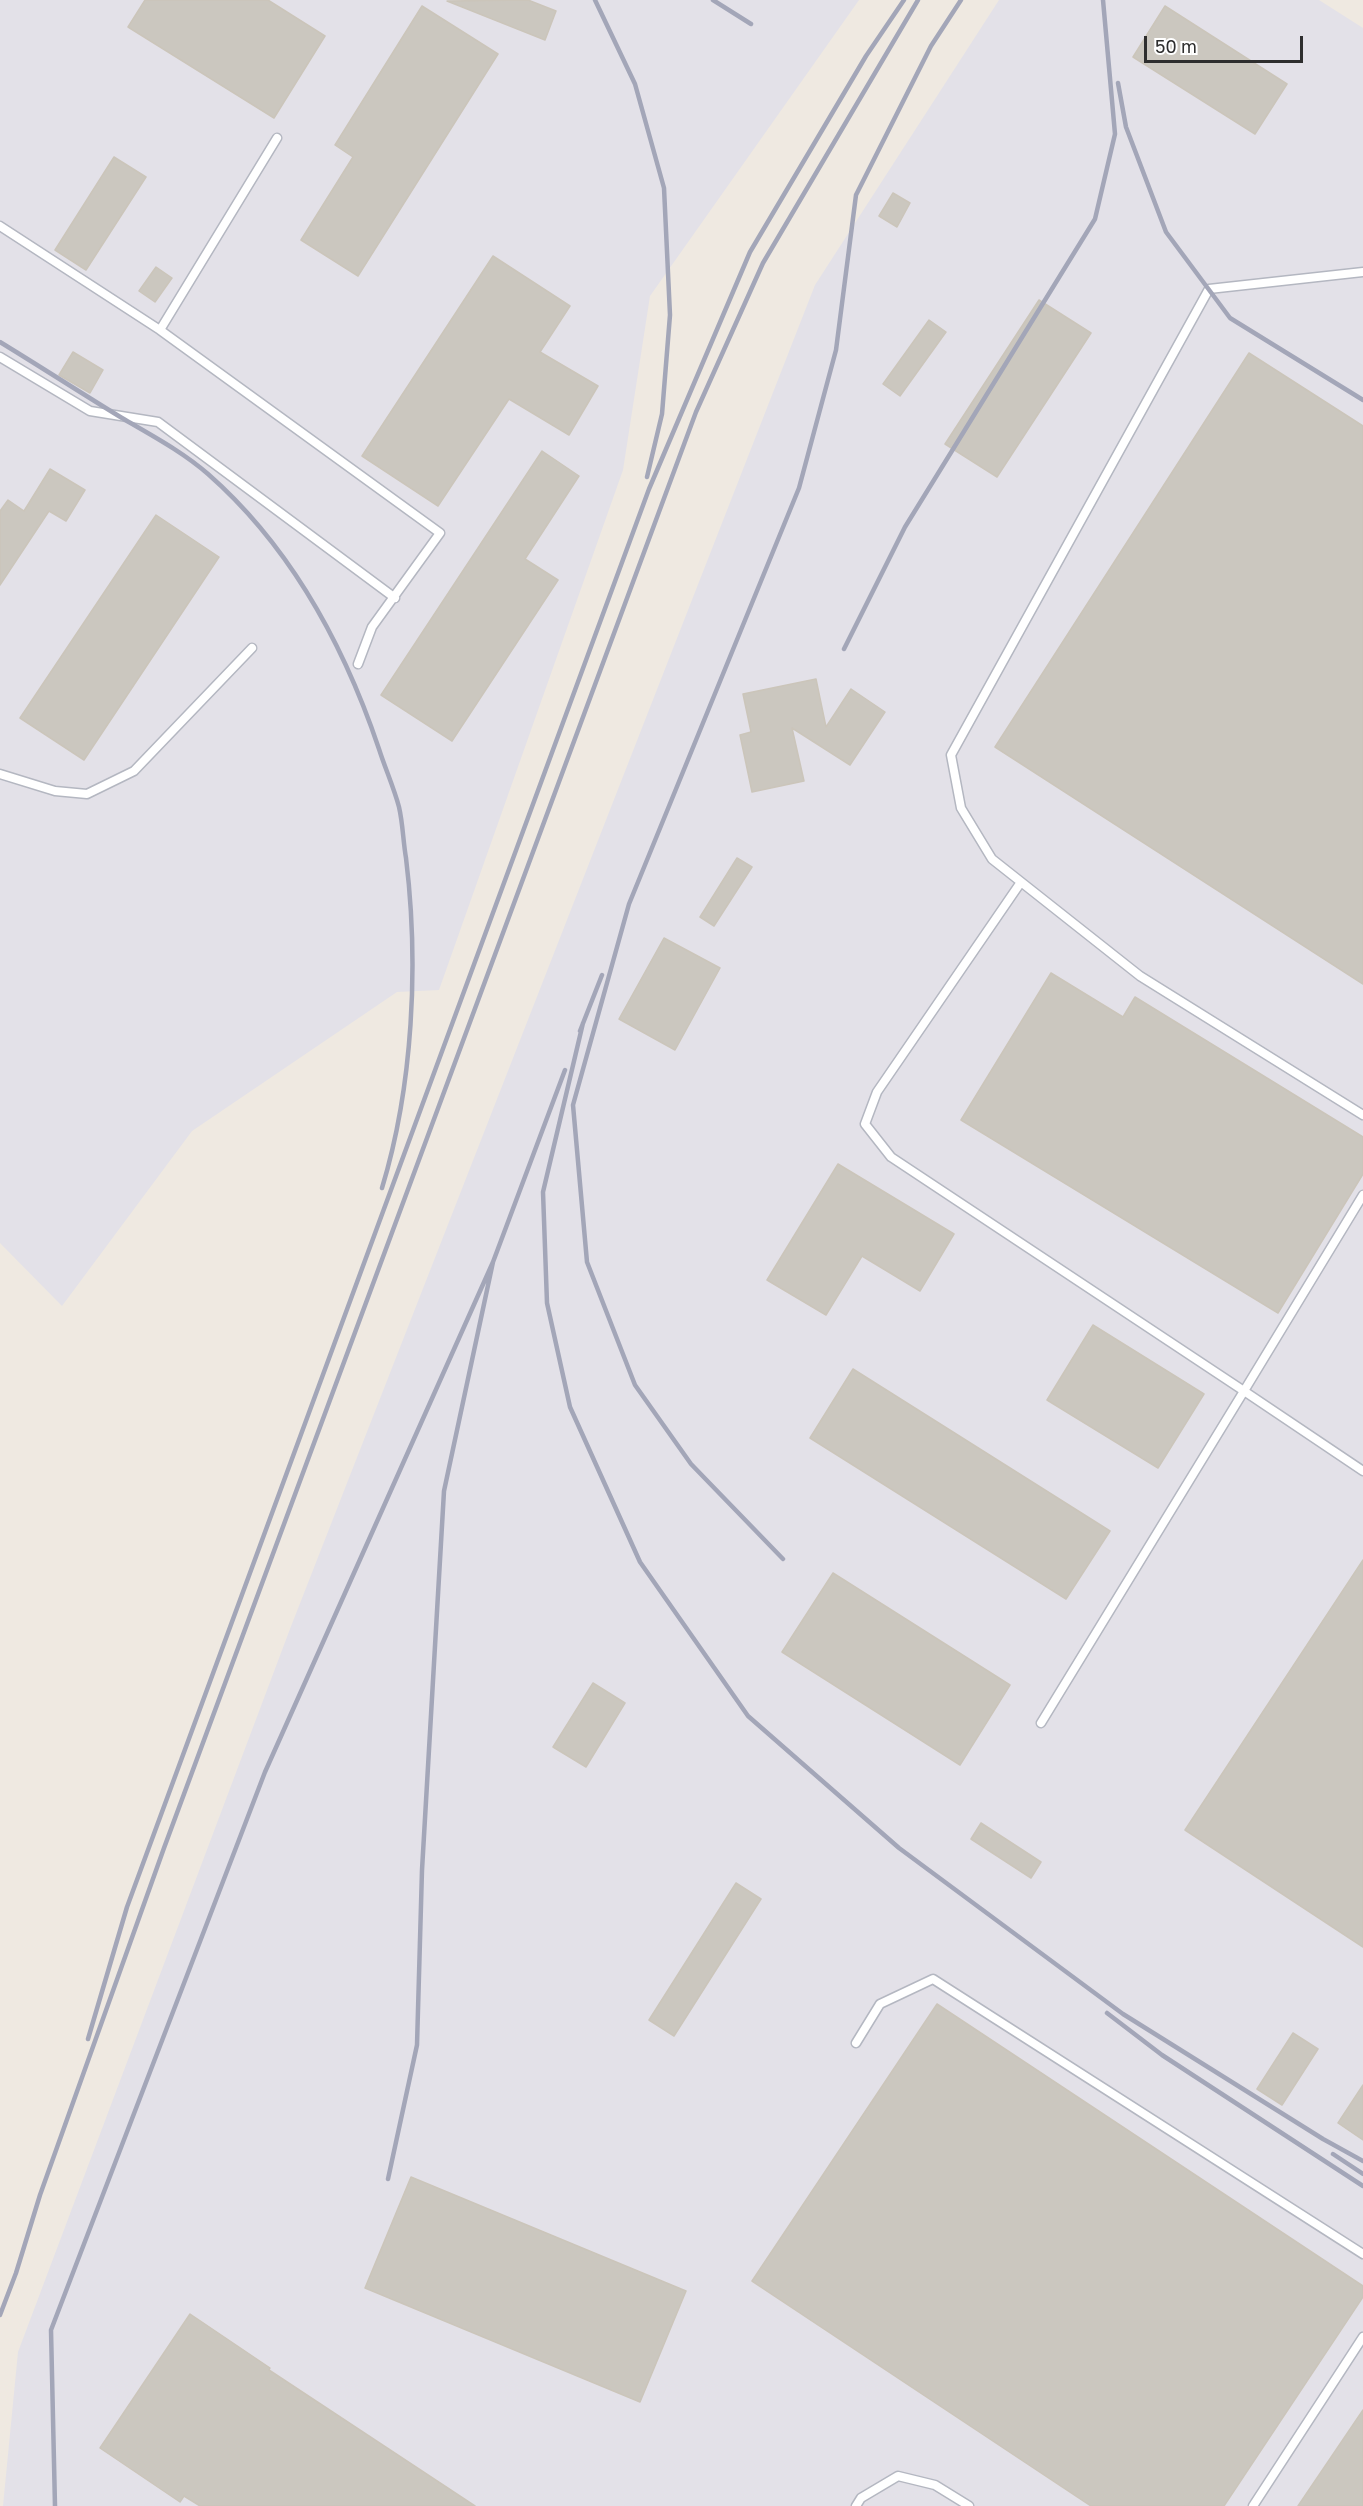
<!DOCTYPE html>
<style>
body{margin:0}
#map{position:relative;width:1363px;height:2506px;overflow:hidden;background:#efe9e1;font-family:"Golos Text",sans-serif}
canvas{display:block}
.scale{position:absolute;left:1144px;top:36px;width:159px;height:27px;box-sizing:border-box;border:3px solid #2e2e2e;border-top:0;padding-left:8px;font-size:18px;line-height:21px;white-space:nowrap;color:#2e2e2e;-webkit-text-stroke:4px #fff;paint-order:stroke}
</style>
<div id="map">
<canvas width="1363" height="2506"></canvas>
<div class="scale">50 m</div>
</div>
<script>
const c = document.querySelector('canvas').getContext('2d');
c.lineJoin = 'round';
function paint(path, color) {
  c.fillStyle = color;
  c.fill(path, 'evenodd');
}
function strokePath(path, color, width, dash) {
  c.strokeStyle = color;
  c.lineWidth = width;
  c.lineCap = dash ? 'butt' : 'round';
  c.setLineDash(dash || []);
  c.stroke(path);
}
const industrial = new Path2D(`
 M0,0H859L650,296L623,470L439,990L397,992L192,1131L62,1306L0,1243Z
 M999,0H1319L1363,28V2506H3L18,2352L290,1629L815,285Z`);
const building = new Path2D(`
 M145,0H268L325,36L274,118L128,27Z
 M528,0L556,11L545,40L447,1Z
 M422,6L498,54L358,276L301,240L353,157L335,145Z
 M1165,6L1287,84L1255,134L1133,57Z
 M114,157L146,177L86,270L55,250Z
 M893,193L910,203L897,227L879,216Z
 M493,256L570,306L540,352L598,386L569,435L509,399L438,506L362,456Z
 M156,267L172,278L155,302L139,291Z
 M1039,300L1091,333L997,477L945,444Z
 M929,320L946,332L900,396L883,384Z
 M73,352L103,370L90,393L59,375Z
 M1249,353L1363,426V984L995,747Z
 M542,451L579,476L525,559L558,580L452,741L381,695Z
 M50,469L85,490L66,521L49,511L0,585V511L8,500L24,511Z
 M156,515L219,557L84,760L20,718Z
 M816,679L826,727L851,689L885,712L850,765L792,728L804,781L752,792L740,735L751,732L743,694Z
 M737,858L752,867L714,926L700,917Z
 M664,938L720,968L675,1050L619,1019Z
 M1051,973L1123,1017L1135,997L1363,1137V1174L1278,1313L961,1120Z
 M838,1164L954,1234L920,1291L862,1256L826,1315L767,1280Z
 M1093,1325L1204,1394L1158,1468L1047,1400Z
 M853,1369L1110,1531L1066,1599L810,1438Z
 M1363,1560V1947L1185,1830Z
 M833,1573L1010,1685L960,1765L782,1652Z
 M593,1683L625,1703L586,1767L553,1747Z
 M981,1823L1041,1862L1031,1878L971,1839Z
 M736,1883L761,1899L674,2036L649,2020Z
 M937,2004L1363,2286V2297L1224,2506H1091L752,2281Z
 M1293,2033L1318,2049L1282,2105L1257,2089Z
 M1363,2085V2140L1338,2123Z
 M411,2177L686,2291L640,2402L365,2288Z
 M190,2314L270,2368L269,2370L475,2506H200L184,2496L180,2502L100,2448Z
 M1363,2410V2506H1298Z`);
const lane = new Path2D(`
 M0,226L160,330L440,533L372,627L358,664
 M1363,272L1209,289L951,755L961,808L992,859L1140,976L1363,1115
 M160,330L277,138
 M0,357L90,411L158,422L395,598
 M0,774L55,791L87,794L134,771L252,648
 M1021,882L877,1092L865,1124L891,1157L1244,1391L1041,1723
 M1363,1195L1244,1391L1363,1471
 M856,2043L880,2004L933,1979L1363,2254
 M856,2506L861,2498L898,2476L935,2485L969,2506
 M1253,2506L1363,2337`);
const rail = new Path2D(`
 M595,0L635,84L664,188L670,315L662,414L647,477
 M713,0L751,24
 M1118,83L1126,127L1166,232L1230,318L1363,400
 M0,342C41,367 81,393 122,418C151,435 183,452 208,474C291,547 344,645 379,749C385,768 394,788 399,807C403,824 403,841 406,858C419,964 413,1086 382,1188
 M844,649L905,527L1095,219L1115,134L1103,0
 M583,1023L543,1192L547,1303L570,1407L640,1562L748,1716L899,1848L1123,2014L1323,2139L1363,2161
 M580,1031L602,975
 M783,1559L691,1464L635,1385L587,1262L573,1105L629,904L799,488L836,350L856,195L931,46L961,0
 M1107,2013L1162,2055L1363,2186
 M88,2039L127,1907L649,489L750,252L866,56L904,0
 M1333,2154L1363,2174
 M388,2179L417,2045L422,1870L444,1491L493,1262L565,1070
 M0,2315L16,2273L40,2195L164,1848L696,412L763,263L918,0
 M55,2506L51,2330L265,1772L493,1262`);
paint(industrial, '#e3e1e8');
paint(building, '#cbc7bf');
strokePath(building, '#cbc5ba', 1.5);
strokePath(lane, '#b4b7c1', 11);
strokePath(lane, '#fff', 8);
strokePath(rail, '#a3a6b8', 4.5);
</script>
